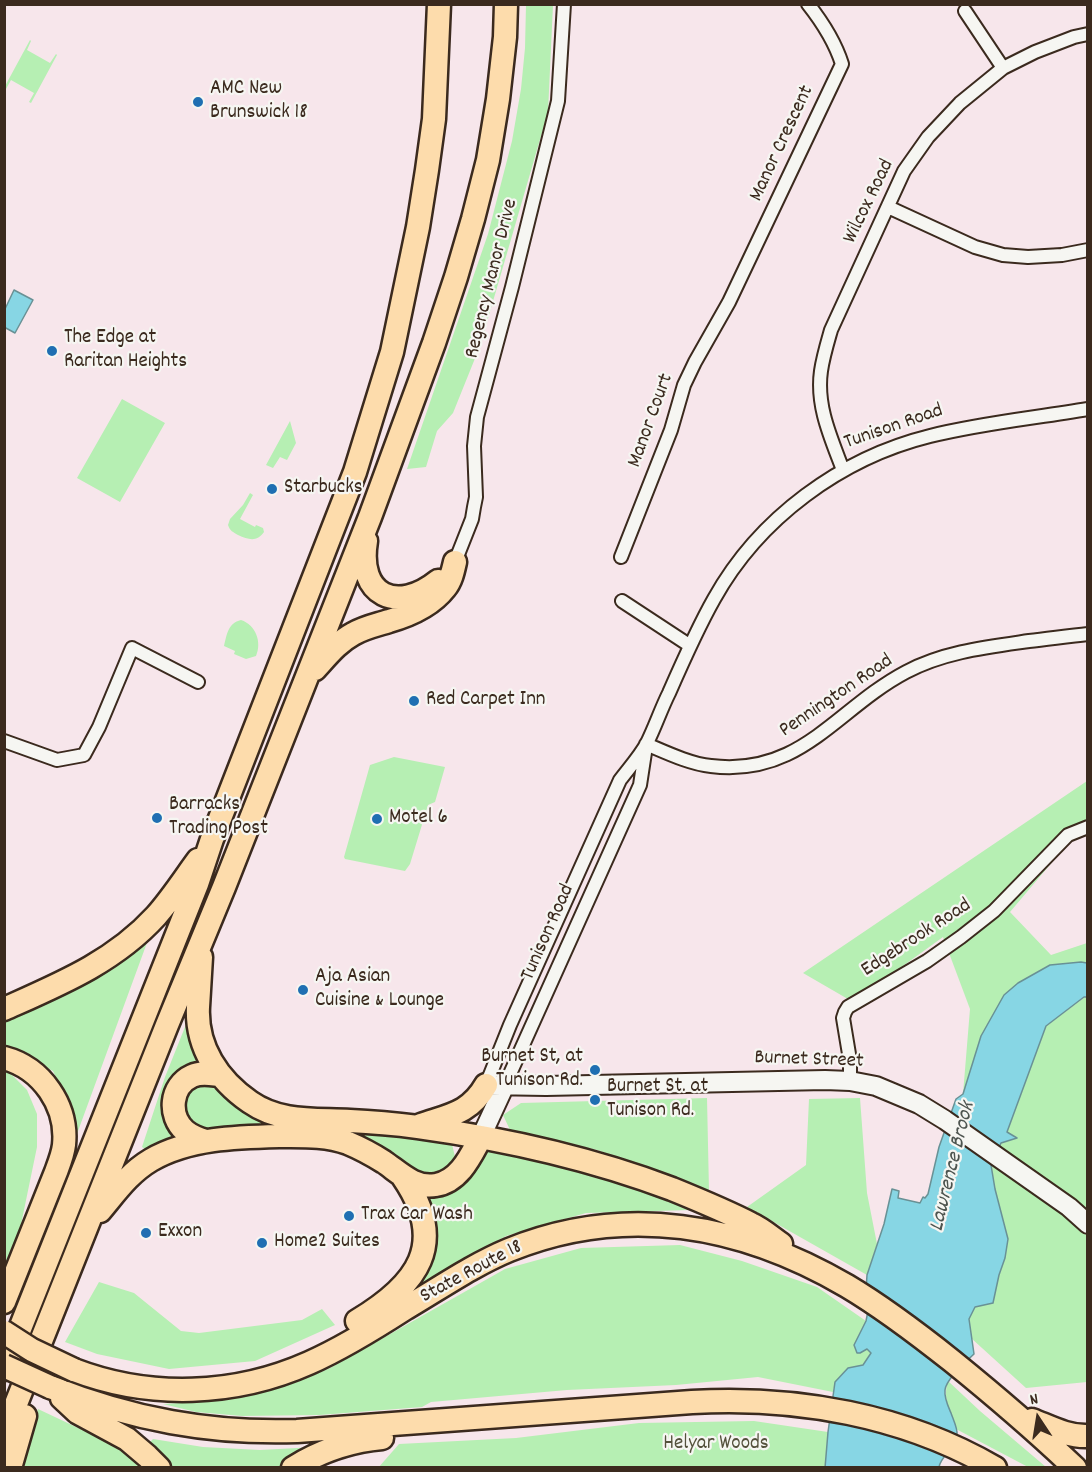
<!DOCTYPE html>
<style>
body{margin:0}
#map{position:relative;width:1092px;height:1472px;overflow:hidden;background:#f7e6eb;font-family:Dekko,sans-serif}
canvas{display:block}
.frame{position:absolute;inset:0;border:6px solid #3b2a1e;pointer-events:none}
.north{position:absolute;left:1008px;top:1388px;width:60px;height:60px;-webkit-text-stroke:4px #f6f6f2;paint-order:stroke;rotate:348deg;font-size:16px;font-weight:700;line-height:24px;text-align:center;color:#3b2a1e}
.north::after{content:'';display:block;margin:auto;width:21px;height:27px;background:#3b2a1e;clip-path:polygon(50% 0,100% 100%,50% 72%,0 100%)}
</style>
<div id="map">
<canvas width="1092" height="1472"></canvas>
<div class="frame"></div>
<div class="north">N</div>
</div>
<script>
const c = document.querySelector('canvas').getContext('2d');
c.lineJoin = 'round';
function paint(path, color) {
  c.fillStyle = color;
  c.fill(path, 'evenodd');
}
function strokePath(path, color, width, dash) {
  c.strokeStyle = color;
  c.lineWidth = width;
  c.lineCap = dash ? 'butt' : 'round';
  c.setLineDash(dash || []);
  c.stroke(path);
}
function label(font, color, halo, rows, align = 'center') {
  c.font = font + ' Dekko,sans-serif';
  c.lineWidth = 4.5;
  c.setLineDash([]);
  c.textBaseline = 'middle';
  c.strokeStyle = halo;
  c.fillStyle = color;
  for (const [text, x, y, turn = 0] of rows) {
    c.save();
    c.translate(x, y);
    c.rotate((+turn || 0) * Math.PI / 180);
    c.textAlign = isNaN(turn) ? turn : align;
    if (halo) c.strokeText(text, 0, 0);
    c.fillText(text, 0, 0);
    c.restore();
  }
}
const green = new Path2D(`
 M526,5H553L548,112L480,346L453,413L437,431L426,467L407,469L488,234L512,141L521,89L525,48Z
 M30,40L31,41L27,50L50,63L56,54L57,55L31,103L29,102L34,93L11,80L6,89L4,88Z
 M122,399L165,423L120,502L77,478Z
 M290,421L296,443L287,460L280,457L273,468L266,465Z
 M250,493L253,495L240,519L255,527L256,525L263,528L264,532C257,542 249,540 238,535C233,532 230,531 228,525L230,519L243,505Z
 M241,620C256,625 262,642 256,656L246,659L234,654L235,651L224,646C227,634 228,623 241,620Z
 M394,757L445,767L435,802L428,805L410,864L405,871L345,859L344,857L370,765Z
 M1087,781V821L1010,912L1051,955L1087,943V963L1081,962L1050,965L981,1036L963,1094L970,1009L943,937L853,1002L803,973Z
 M148,940L74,1142L68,1104L53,1071L5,1045V1021L83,984Z
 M1085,997H1087V1382L1026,1388L971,1338L969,1319L975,1307L984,1305L999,1275L1005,1258L991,1165L1001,1143L1016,1138L1007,1132L1046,1026Z
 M191,1012L205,1067L184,1072L183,1138L148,1151L142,1147L165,1077Z
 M5,1071L10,1073L27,1090L37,1114V1147L18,1239L5,1273Z
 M213,1084L282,1126L205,1134L184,1119V1096L193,1086Z
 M707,1098L709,1191L597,1150L510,1130L503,1115L521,1103Z
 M860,1098L867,1193L877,1244L867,1275L747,1207L806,1165L809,1099Z
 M338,1131L435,1137L452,1144L455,1157L445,1172L426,1179Z
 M485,1148L586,1168L674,1200L690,1210L586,1213L506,1236L396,1299L432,1251L428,1194L463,1184Z
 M680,1245L742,1261L817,1287L866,1321L858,1336L863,1351L867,1349L871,1352L863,1366C846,1369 837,1374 833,1392L758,1377L676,1385L567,1390L431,1402L422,1407L320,1415L242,1416L196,1412L163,1404L212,1401L238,1397L297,1382L330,1368L505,1269L581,1248Z
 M99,1282L134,1293L181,1331L199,1333L302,1320L322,1309L335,1325L255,1361L169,1369L97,1354L65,1342Z
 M948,1381L980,1411L1046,1467H1028L956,1429C951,1412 942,1399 948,1381Z
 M38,1409L129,1452L142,1467L19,1468Z
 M754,1421L828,1432L825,1467L378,1468L399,1444L516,1438L639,1423Z
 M153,1439L203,1447L260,1450L316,1447L281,1467L169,1468L148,1444Z`);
const water = new Path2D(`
 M14,290L33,300L15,333L4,327L5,309Z
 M1081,962L1087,963V997H1084L1046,1026L1007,1132L1017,1138L1001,1143L991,1165L995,1189L1008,1239L1005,1258L999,1275L993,1303L975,1307L969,1319L974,1354C966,1362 946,1379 945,1390C944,1398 948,1406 951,1413C953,1419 958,1429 957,1435C956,1449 941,1455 939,1467L825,1468L828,1432L835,1382L848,1368L863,1365L871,1353L867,1349L860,1353H857L854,1345L866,1321L868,1311L866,1290L867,1275L884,1224L892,1189L899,1191L898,1198L920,1203L923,1197L925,1198L928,1194L939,1147L956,1099L963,1094L981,1036L1004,995L1018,983L1050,965Z`);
const street = new Path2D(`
 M965,11L1003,68
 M888,207L975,247L1003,255L1028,257L1062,255L1088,250
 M843,470C831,438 816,406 821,371C823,357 827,344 831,330L904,171L928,137L960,103L1003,68L1035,52L1074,37L1088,34
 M621,557L671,430L684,385L695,362L729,302L842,64C835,42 823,23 808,4
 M455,562L472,519L474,507L476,497L474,446L477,417L512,287L558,101L564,4
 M622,601L689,645
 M4,741L57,760L84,755L99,727L132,648L198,682
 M646,744C665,752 690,764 711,766C801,777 836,709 906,672C943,652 987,647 1029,641C1048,639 1068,636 1088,634
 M850,1081V1060L843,1018L845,1012L848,1007L927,961L961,937L994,911L1068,835L1088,827
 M486,1085L510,1025L620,780C629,768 640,756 647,743C655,727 661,709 669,693C683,661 697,629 714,599C759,518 841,458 930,436C982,423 1035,418 1088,409
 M505,1085L640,785L646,746`);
const secondary = new Path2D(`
 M486,1085L546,1086L825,1080L850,1081L876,1086L919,1104L945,1120L1069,1207L1088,1224
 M481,1137L505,1085`);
const highway = new Path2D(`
 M366,541C357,596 397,614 438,581
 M315,669C327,656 338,642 353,634C365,627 377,625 389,621C410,615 431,606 445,588C451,581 453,571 455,562
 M201,957C200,974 199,990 198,1007C196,1047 218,1080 250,1102C280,1123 315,1119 350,1121C373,1122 395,1124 418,1127C505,1139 590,1158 672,1189C699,1200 726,1211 751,1224C762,1229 771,1237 781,1244
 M4,1009C60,984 114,962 156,916C172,898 184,879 198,860
 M4,1058C42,1068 68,1106 64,1145C63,1154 59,1164 56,1172L4,1302
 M421,1125C450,1115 470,1113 486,1085
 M206,1141C199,1139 191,1136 185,1131C168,1116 170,1086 192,1076C201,1072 210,1074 219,1075
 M100,1211C116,1192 129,1173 151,1160C189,1138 237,1137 280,1136C303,1136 326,1135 348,1143C360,1148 373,1155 384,1162C400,1173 415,1189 436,1185C460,1181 471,1155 481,1137
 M357,1321C417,1285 449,1244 403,1177
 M4,1369L197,884L212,839L355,472L392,352L418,227L427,170L434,119L439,4
 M74,1370C150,1399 235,1396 309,1363C343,1348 375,1328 406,1308C440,1288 473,1265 509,1250C625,1203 741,1224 847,1286C884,1308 918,1334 952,1361C994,1395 1035,1430 1075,1468
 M50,1387C131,1419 210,1434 297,1431L692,1402C796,1396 904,1415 995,1468
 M62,1398L77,1412L127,1439L147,1456L159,1468
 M1032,1420C1050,1427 1068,1437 1088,1436
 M4,1434L167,1025L224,887L370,517L434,343L456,277L473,219L488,160L498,99L505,37L506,4
 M10,1468L25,1416
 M293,1468C320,1451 350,1441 382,1438`);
const highwayBridge = new Path2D(`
 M4,1332L32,1350L74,1370
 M4,1366L50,1387`);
const markers = [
 [198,102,6,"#1f6fb2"],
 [52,351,6,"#1f6fb2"],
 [272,489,6,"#1f6fb2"],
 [414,701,6,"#1f6fb2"],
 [157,818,6,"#1f6fb2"],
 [377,819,6,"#1f6fb2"],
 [303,990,6,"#1f6fb2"],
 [595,1070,6,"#1f6fb2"],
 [595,1100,6,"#1f6fb2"],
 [349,1216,6,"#1f6fb2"],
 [146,1233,6,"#1f6fb2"],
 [262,1243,6,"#1f6fb2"]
];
const poiNames = [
 ["AMC New",210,90],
 ["Brunswick 18",210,114],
 ["The Edge at",64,339],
 ["Raritan Heights",64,363],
 ["Starbucks",284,489],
 ["Red Carpet Inn",426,701],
 ["Barracks",169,806],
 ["Trading Post",169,830],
 ["Motel 6",389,819],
 ["Aja Asian",315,978],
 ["Cuisine & Lounge",315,1002],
 ["Burnet St, at",583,1058,"right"],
 ["Tunison Rd.",583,1082,"right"],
 ["Burnet St. at",607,1088],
 ["Tunison Rd.",607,1112],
 ["Trax Car Wash",361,1216],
 ["Exxon",158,1233],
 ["Home2 Suites",274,1243]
];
const streetNames = [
 ["Manor Crescent",783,144,-65],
 ["Wilcox Road",870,202,-64],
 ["Regency Manor Drive",493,279,-76],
 ["Manor Court",652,421,-70],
 ["Tunison Road",894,428,-19],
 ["Pennington Road",837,697,-34],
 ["Tunison Road",549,933,-66],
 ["Edgebrook Road",917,939,-33],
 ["Burnet Street",809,1061,2],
 ["State Route 18",472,1273,-28]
];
const parkNames = [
 ["Helyar Woods",716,1445]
];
const waterNames = [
 ["Lawrence Brook",954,1167,-76]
];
paint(green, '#b6efb3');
paint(water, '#87d6e4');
strokePath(water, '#699195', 1.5);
strokePath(street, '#3b2a1e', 16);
strokePath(secondary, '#3b2a1e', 22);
strokePath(highway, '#3b2a1e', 27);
strokePath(street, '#f6f6f2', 12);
strokePath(secondary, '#f6f6f2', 18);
strokePath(highway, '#fddcac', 22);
strokePath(highwayBridge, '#3b2a1e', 27, []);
strokePath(highwayBridge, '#fddcac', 22);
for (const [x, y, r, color] of markers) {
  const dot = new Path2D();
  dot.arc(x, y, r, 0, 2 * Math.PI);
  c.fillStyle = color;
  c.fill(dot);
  strokePath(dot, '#f6f6f2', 2);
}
label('21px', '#3b2a1e', '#f6f6f2', poiNames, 'left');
label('21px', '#3b2a1e', '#f6f6f2', streetNames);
label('21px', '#54513c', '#f6f6f2', parkNames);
label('italic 22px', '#4e5550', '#f6f6f2', waterNames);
</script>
